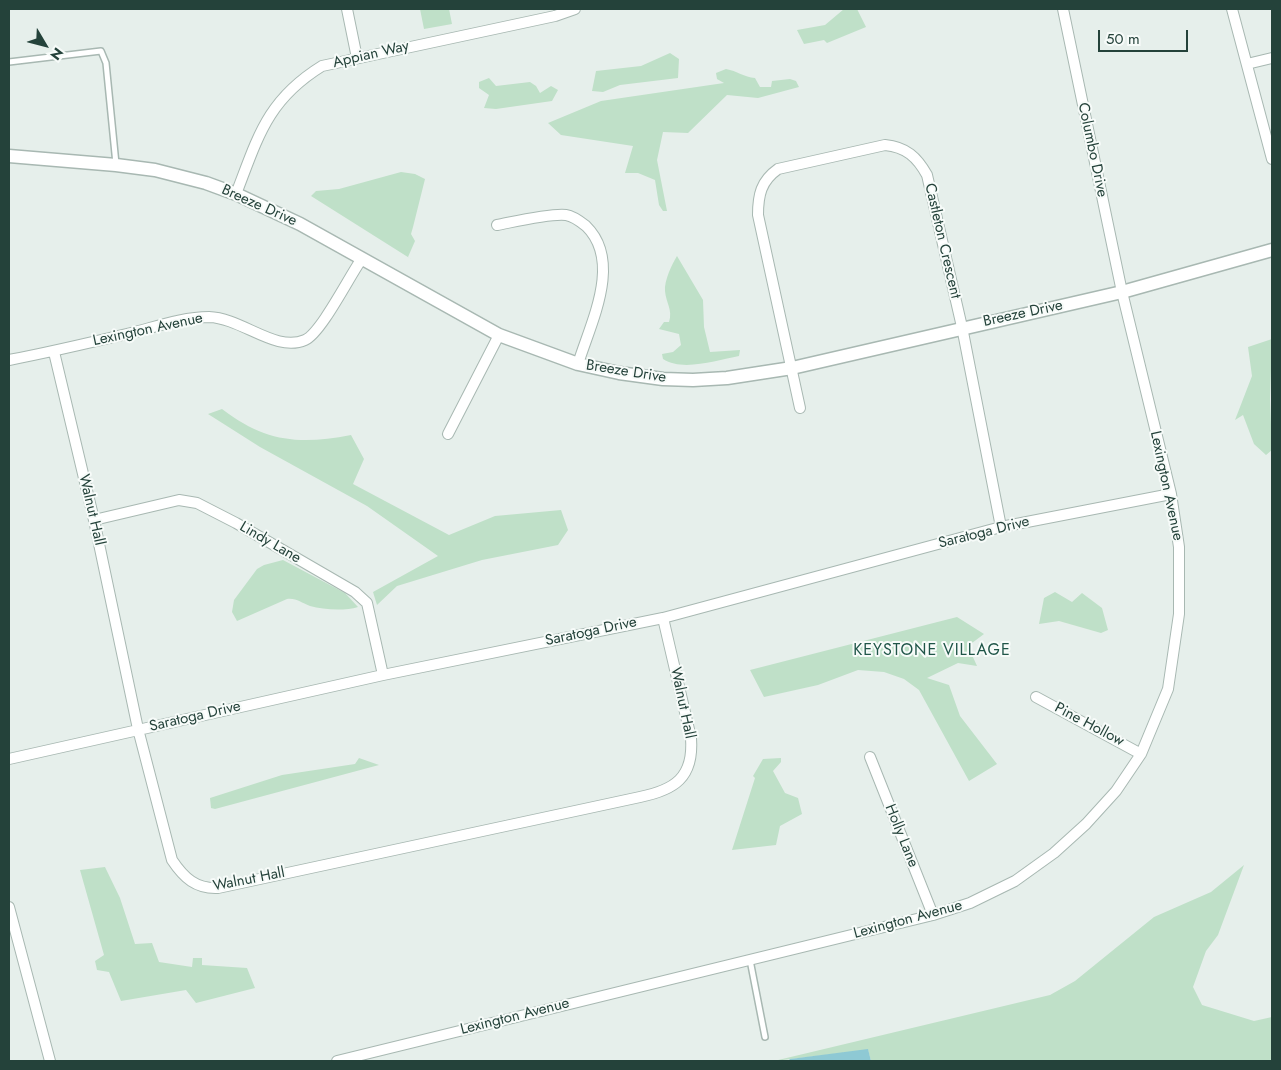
<!DOCTYPE html>
<style>
body{margin:0}
#map{position:relative;width:1281px;height:1070px;overflow:hidden;background:#e6efeb;font-family:Jost,sans-serif}
canvas{display:block}
.frame{position:absolute;inset:0;border:10px solid #24423a;pointer-events:none}
.north{position:absolute;left:20px;top:20px;width:50px;height:50px;-webkit-text-stroke:4px #f7fbf9;paint-order:stroke;rotate:127deg;font-size:14px;font-weight:700;line-height:20px;text-align:center;color:#24423a}
.north::after{content:'';display:block;margin:auto;width:18px;height:22px;background:#24423a;clip-path:polygon(50% 0,100% 100%,50% 72%,0 100%)}
.scale{position:absolute;left:1098px;top:30px;width:90px;height:22px;box-sizing:border-box;border:2px solid #24423a;border-top:0;padding-left:6px;font-size:15px;line-height:18px;white-space:nowrap;color:#24423a;-webkit-text-stroke:4px #f7fbf9;paint-order:stroke}
</style>
<div id="map">
<canvas width="1281" height="1070"></canvas>
<div class="frame"></div>
<div class="north">N</div>
<div class="scale">50 m</div>
</div>
<script>
const c = document.querySelector('canvas').getContext('2d');
c.lineJoin = 'round';
function paint(path, color) {
  c.fillStyle = color;
  c.fill(path, 'evenodd');
}
function strokePath(path, color, width, dash) {
  c.strokeStyle = color;
  c.lineWidth = width;
  c.lineCap = dash ? 'butt' : 'round';
  c.setLineDash(dash || []);
  c.stroke(path);
}
function label(font, color, halo, rows, align = 'center') {
  c.font = font + ' Jost,sans-serif';
  c.lineWidth = 4;
  c.setLineDash([]);
  c.textBaseline = 'middle';
  c.strokeStyle = halo;
  c.fillStyle = color;
  for (const [text, x, y, turn = 0] of rows) {
    c.save();
    c.translate(x, y);
    c.rotate((+turn || 0) * Math.PI / 180);
    c.textAlign = isNaN(turn) ? turn : align;
    if (halo) c.strokeText(text, 0, 0);
    c.fillText(text, 0, 0);
    c.restore();
  }
}
const green = new Path2D(`
 M420,9H449L452,24L424,29Z
 M844,9H857L866,27L827,43L824,40L804,44L797,30L825,25Z
 M670,53L679,59L678,78L620,85L603,92L592,91L596,71L641,66Z
 M726,69C737,71 744,77 755,78L760,87H771L772,81L790,79L796,81L799,87L758,98L727,95L688,133L663,132L657,160L667,211H663L659,205L655,180L638,173H625L633,146L561,135L548,123L601,101L724,83L717,79L716,73Z
 M489,78L496,86L530,82L536,86L540,93L551,86L558,90L552,101L496,109L484,108L489,95L479,88V82Z
 M401,172L415,174L425,179L413,227L411,234L415,241L408,257L411,259L311,196L316,191L339,189Z
 M677,256L703,300L704,327L710,352L740,350L739,356C717,360 683,372 663,359L662,354L673,352L681,345L679,334L659,329L664,322H669C673,310 666,303 665,291C664,281 672,264 677,256Z
 M1272,339L1270,399L1272,450L1266,455L1254,444L1243,415L1235,420L1252,376L1248,347Z
 M222,409C265,442 299,445 351,435L364,459L353,484L449,535L495,516L561,510L568,530L558,545L482,560L397,586L377,605L373,592L438,556L367,506L260,447L208,414Z
 M283,560L345,593L358,607C345,611 324,610 310,606C301,603 297,598 287,599L237,621L232,612L234,600L257,569L264,565Z
 M1055,592L1072,602L1082,593L1102,608L1108,630L1101,633L1059,621L1039,624L1044,598Z
 M957,617L984,634L968,646L977,666L958,663L927,678L949,685L960,716L997,764L969,781L919,690L904,679L884,672L858,670L818,685L764,697L750,670Z
 M359,758L379,765L215,809L211,808L210,798L282,775L355,764Z
 M781,758V762L773,771L785,793L798,798L802,814L780,826L776,845L732,850L755,778L753,776L763,759Z
 M1244,865L1218,935L1206,951L1193,987L1202,1005L1254,1021L1272,1017V1061H871L868,1050L774,1061L1050,995L1075,981L1154,917L1211,892Z
 M105,867L120,898L135,944L152,943L159,962L192,967L193,958H202V965L247,968L255,988L196,1003L186,990L121,1001L109,972L97,970L95,961L104,955L80,870Z`);
const water = new Path2D(`
 M868,1049L871,1061H788L790,1059Z`);
const service = new Path2D(`
 M9,62L101,51L106,63L116,164
 M750,960L765,1037`);
const minor = new Path2D(`
 M347,9L357,58
 M1232,9L1272,159
 M1247,64L1272,58
 M236,194C258,137 267,100 322,66L555,16L575,9
 M497,225C513,222 551,213 566,215C573,216 581,222 586,226C623,262 590,324 578,364
 M54,352L94,520L138,729L172,860C184,878 196,889 218,888L640,797C674,790 694,778 691,738L663,618
 M9,360C51,352 93,342 135,332C158,326 184,317 209,317C242,318 276,353 305,340C321,333 349,277 361,260
 M800,408L758,215C758,195 761,181 778,169L885,145C906,147 917,157 927,175L962,327L1001,527
 M448,434L499,335
 M94,520L179,500L197,503L236,523L355,592L367,603L383,675
 M1036,697L1141,754
 M870,757L933,915
 M9,759L383,675L663,618L1001,527L1171,494
 M9,907L50,1061
 M337,1061L933,915L970,903L1015,881L1054,853L1086,824L1116,791L1141,754L1168,689L1179,614V547L1171,494L1122,292L1063,9`);
const tertiary = new Path2D(`
 M9,156L116,165L155,170L206,183L236,194L300,224L499,335L578,364L619,373L663,379L693,380L727,378L792,368L1122,292L1272,250`);
const streetNames = [
 ["Appian Way",371,55,-13],
 ["Columbo Drive",1092,150,78],
 ["Breeze Drive",259,206,24],
 ["Castleton Crescent",942,241,77],
 ["Breeze Drive",1023,314,-12],
 ["Lexington Avenue",148,330,-12],
 ["Breeze Drive",626,372,9],
 ["Lexington Avenue",1166,486,78],
 ["Walnut Hall",91,510,77],
 ["Saratoga Drive",984,533,-14],
 ["Lindy Lane",270,543,30],
 ["Saratoga Drive",591,632,-12],
 ["Walnut Hall",682,703,78],
 ["Saratoga Drive",195,717,-13],
 ["Pine Hollow",1089,725,28],
 ["Holly Lane",901,836,68],
 ["Walnut Hall",249,880,-11],
 ["Lexington Avenue",908,920,-15],
 ["Lexington Avenue",515,1017,-14]
];
const neighbourhoodNames = [
 ["KEYSTONE VILLAGE",932,651]
];
paint(green, '#bfe0c8');
paint(water, '#8ec9d4');
strokePath(service, '#a8b8b2', 8);
strokePath(minor, '#a8b8b2', 12);
strokePath(tertiary, '#a8b8b2', 15);
strokePath(service, '#fff', 5);
strokePath(minor, '#fff', 10);
strokePath(tertiary, '#fff', 12);
label('15px', '#24423a', '#f7fbf9', streetNames);
c.letterSpacing = '1px';
label('16px', '#1f5548', '#f7fbf9', neighbourhoodNames);
c.letterSpacing = '0px';
</script>
